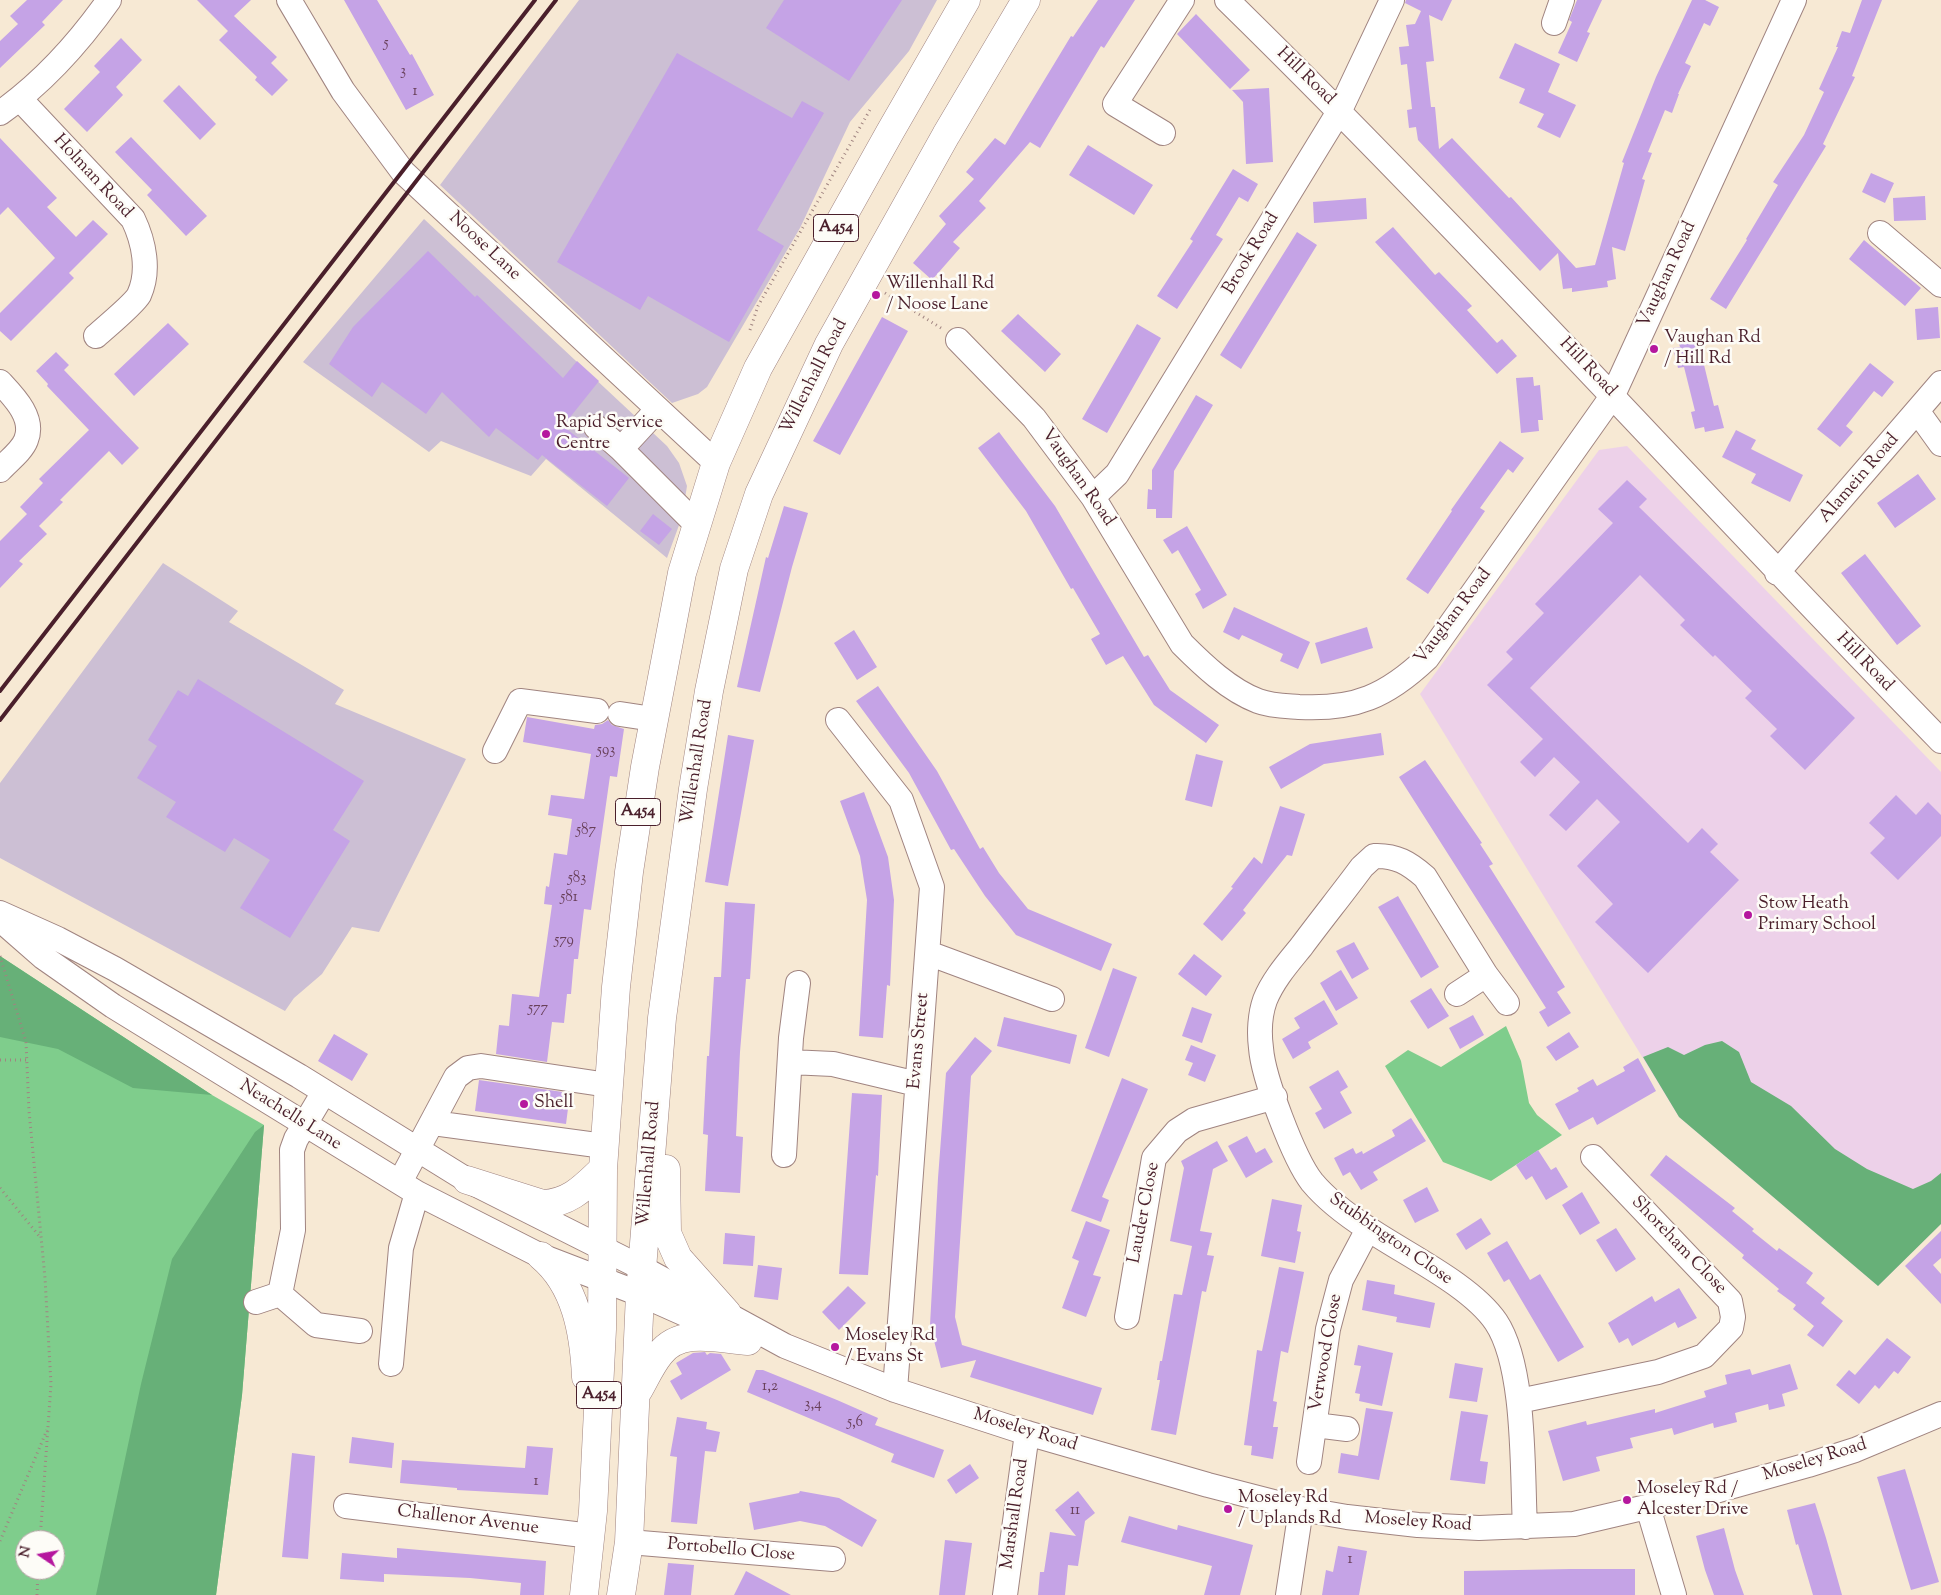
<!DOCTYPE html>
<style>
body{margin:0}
#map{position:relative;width:1941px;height:1595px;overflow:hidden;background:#f7e9d4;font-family:"Sorts Mill Goudy",serif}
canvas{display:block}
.north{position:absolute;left:15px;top:1530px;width:50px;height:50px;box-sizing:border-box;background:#fdfcf7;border:1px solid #b5a4a5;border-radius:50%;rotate:282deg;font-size:14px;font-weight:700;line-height:20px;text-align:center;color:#4a1f2b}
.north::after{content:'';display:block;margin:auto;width:18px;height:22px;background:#b5179e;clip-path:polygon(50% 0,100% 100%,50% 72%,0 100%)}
</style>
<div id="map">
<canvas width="1941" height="1595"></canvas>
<div class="north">N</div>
</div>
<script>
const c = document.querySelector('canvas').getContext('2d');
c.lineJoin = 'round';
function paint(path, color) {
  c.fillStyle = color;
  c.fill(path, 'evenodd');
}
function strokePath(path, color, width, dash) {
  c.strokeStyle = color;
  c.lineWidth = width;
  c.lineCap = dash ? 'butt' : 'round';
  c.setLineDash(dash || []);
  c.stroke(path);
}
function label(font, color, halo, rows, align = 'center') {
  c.font = font + ' "Sorts Mill Goudy",serif';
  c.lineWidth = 5;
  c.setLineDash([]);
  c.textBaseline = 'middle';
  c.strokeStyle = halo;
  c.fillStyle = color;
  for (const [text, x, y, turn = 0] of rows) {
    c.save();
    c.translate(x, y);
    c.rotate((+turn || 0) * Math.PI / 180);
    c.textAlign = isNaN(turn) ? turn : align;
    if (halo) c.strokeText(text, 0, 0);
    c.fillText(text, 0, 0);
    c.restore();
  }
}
const built = new Path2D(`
 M1627,446L1941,772V1224L1878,1286L1679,1117L1420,694L1599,450Z`);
const industrial = new Path2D(`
 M579,0H937L909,51L850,122L800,228L707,387L698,394L672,403L440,185Z
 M424,219L667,446L679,463L687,486L682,517L667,558L546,459L531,476L441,441L429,452L303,362Z
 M163,563L238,611L229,622L344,690L335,704L466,759L379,932L352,927L322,974L294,998L285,1011L0,858V783Z`);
const green = new Path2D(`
 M0,956L212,1095L264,1125L242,1395L216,1595H0ZM25,1540H55V1570H25Z
 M1506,1026L1521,1061L1529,1103L1537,1115L1562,1135L1491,1181L1443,1162L1385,1066L1408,1050L1441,1067Z`);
const forest = new Path2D(`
 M0,956L212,1095L133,1088L58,1049L0,1037Z
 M1722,1041L1739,1052L1751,1082L1791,1106L1835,1149L1867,1169L1913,1189L1931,1181L1941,1173V1224L1878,1286L1679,1117L1643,1057L1668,1047L1684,1055L1705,1045Z
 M264,1125L242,1395L216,1595H96L141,1384L172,1259L255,1132Z`);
const building = new Path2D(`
 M27,0H63L42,22L45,25L0,68V41L18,24L10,16Z
 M197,0H251L234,16L277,57L271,63L288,80L272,96L255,80L257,77L219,40L228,31Z
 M344,0H377L410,55L412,54L434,95L406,110Z
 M784,0H902L849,81L766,28Z
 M1098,0H1135L1104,48L1101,46L1040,148L1030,142L979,201L986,208L953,242L960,248L932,280L913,263L946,224L939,216L974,179L966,172L995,138L1005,145L1071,36L1073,37Z
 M1406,0H1452L1442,21L1429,15L1434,61L1426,62L1431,107H1435L1439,149L1452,138L1509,198L1511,197L1576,268L1595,265L1624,163L1622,162L1656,77L1692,0H1705L1719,7L1710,26L1704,23L1685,63L1691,66L1678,94H1679L1672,113L1665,110L1648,152L1652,153L1642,179L1645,180L1625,251L1612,247L1616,279L1607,281L1608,287L1572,292V288L1563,289L1558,253L1540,271L1418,140L1416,127L1409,128L1407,110L1412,109L1407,64L1401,65L1399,47L1409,46L1406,25L1415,24L1421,11L1405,3Z
 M1577,0H1602L1587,32L1590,33L1577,62L1558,53L1572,22L1569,20Z
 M1862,0H1882L1852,76L1855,77L1823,144L1826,146L1726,309L1710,299L1747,240L1746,239L1778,185L1773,182L1804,135L1824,92L1819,89L1838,47H1836L1842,31L1850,33Z
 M1196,14L1250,70L1230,89L1177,34Z
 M121,38L142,60L116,87L123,95L87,132L64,109L100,72L94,66Z
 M1515,43L1560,64L1548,92L1576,105L1560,138L1537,127L1544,114L1519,103L1525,89L1499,78Z
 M677,53L792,118L802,101L824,113L757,230L784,246L729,342L648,296L640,310L557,262Z
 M179,85L216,124L200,140L163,101Z
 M1269,88L1273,162L1246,164L1243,102L1232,90Z
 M131,137L207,216L186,236L147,195L152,190L115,152Z
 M0,138L57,198L47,207L76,237L93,220L108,234L69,273L74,278L11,341L0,331V313L55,258L8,207L0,215Z
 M1088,145L1153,185L1134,215L1069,175Z
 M1233,169L1258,184L1248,202L1239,197L1216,235L1223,239L1177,309L1157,296L1193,241L1190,239Z
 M1871,173L1894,183L1885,203L1862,192Z
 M1925,196L1926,220L1894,221L1893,198Z
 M1366,198L1367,219L1314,223L1313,202Z
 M1393,227L1435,275L1439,272L1472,306L1467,310L1497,343L1502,339L1517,356L1497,374L1375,242Z
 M1297,232L1317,245L1241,369L1220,355Z
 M1864,240L1921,288L1905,306L1849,259Z
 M428,251L475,297L477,295L563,378L577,361L599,381L563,426L629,478L607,506L542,455L538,460L496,428L489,437L442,392L426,414L382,382L372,397L329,364L353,327Z
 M1938,307L1940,338L1917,340L1915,309Z
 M1018,314L1061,354L1045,372L1001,331Z
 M882,317L908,331L840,455L813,441Z
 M168,323L189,344L134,396L114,374Z
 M1137,324L1161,338L1107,433L1082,419Z
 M1697,336L1714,406L1718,405L1724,428L1705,432L1704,427L1695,429L1691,412L1695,411L1684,367L1678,368L1673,348L1680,347L1678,340Z
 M56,352L69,365L64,370L139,448L122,465L109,451L60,500L63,502L39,526L47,534L19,561L23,564L0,588V541L27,514L20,507L43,483L39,479L89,430L47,386L48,384L36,371Z
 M1870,363L1894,382L1882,397L1874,391L1846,426L1853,432L1840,447L1817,429Z
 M1533,377L1534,386L1540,385L1543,420H1538L1539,431L1521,433L1516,378Z
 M1196,395L1213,405L1174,471L1172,518H1156V509H1147L1148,489L1152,490V470Z
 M1736,430L1756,440L1751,449L1803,475L1790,502L1751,483L1756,474L1722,457Z
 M999,432L1055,506L1144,657L1148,655L1170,690L1219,725L1206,743L1154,705L1123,656L1106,665L1091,639L1100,634L1073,588L1071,589L1026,511L978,448Z
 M1500,441L1524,458L1513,473L1508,469L1480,508L1485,511L1428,594L1406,579L1452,511L1451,510Z
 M1918,474L1936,499L1895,528L1877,503Z
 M1627,480L1647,499L1639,507L1855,718L1805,770L1770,736L1777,729L1745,698L1752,691L1715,655L1713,657L1680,625L1685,620L1640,575L1530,688L1688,843L1702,828L1718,844L1710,852L1739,880L1648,973L1595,922L1613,904L1577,866L1620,822L1597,799L1566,831L1549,815L1580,782L1554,757L1535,777L1520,762L1543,739L1487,685L1513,659L1506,652L1544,613L1535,604L1613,523L1598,509Z
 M784,506L808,513L792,567L760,692L737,687L766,557L768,558Z
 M653,514L672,529L659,545L640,531Z
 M1187,526L1227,595L1203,609L1195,594L1201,590L1178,550L1172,554L1163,540Z
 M1865,554L1921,626L1897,645L1841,573Z
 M1234,607L1310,642L1298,669L1280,661L1283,654L1242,635L1239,640L1223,632Z
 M1367,627L1373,648L1321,664L1315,643Z
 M854,630L877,667L857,680L834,643Z
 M198,679L364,781L333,830L350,841L290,938L240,908L270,860L234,838L225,852L166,817L176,802L137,778L157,746L148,740L178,690L188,696Z
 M878,686L937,771L980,849L983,847L999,873L1028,909L1112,944L1101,971L1016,935L985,896L954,849L951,850L909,773L856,701Z
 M527,717L594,729L595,725L602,724L608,720L612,725L624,729L617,777L610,776L591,910L584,909L578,959H574L571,994H567L564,1023L552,1022L547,1062L496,1054L499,1025L509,1026L512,994L539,997L552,905L544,904L546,886L549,887L554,853L567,855L572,819L548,815L551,795L584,799L591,754L523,742Z
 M1381,733L1384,755L1324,764L1281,789L1269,767L1310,744Z
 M728,735L754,740L728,886L705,882Z
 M1196,754L1223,761L1212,807L1185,800Z
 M1425,760L1482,843L1480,844L1493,864L1489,866L1565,987L1557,992L1571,1013L1548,1027L1539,1012L1546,1008L1399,777Z
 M864,792L888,857L894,900L890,986L887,985L883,1038L859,1036L867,900L860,856L840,801Z
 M1896,795L1916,815L1928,802L1941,815V836L1898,880L1870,853L1885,838L1869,823Z
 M1280,806L1305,814L1292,856L1287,855L1243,910L1246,913L1222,941L1203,924L1233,888L1231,887L1254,857L1262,864Z
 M1398,896L1439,967L1421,978L1378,907Z
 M725,902L755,904L750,979H746L740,1052L736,1136L743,1137L740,1193L705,1191L708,1135L703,1134L707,1056H709L714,977H721Z
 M1354,942L1369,969L1352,979L1336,951Z
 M1194,954L1222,976L1206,996L1178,974Z
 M1113,968L1137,977L1109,1057L1085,1048Z
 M1341,970L1358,998L1336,1011L1320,983Z
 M1431,988L1449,1016L1428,1029L1410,1001Z
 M1324,1000L1338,1024L1308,1042L1311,1048L1293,1059L1282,1039L1300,1028L1294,1018Z
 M1192,1007L1212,1014L1202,1043L1182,1036Z
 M1473,1015L1484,1035L1460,1049L1449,1028Z
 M1004,1017L1077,1035L1070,1064L997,1046Z
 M1569,1032L1579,1047L1556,1061L1546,1047Z
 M334,1034L368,1054L352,1081L318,1061Z
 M975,1037L992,1051L971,1076L955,1317L962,1345L1102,1388L1093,1415L970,1377L976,1360L941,1368L930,1325L938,1178L946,1073Z
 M1191,1045L1216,1055L1205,1082L1188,1075L1193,1063L1185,1060Z
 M1638,1058L1656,1091L1597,1125L1593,1117L1569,1130L1555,1104L1579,1091L1577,1088L1593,1079L1597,1086L1625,1071L1623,1067Z
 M1338,1070L1348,1087L1340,1092L1352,1113L1324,1129L1315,1113L1322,1109L1309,1087Z
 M1122,1078L1148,1089L1102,1197L1109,1200L1101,1222L1071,1211Z
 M479,1080L570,1093L566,1124L475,1111Z
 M852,1093L882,1095L878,1176L876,1175L868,1275L839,1274Z
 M1411,1118L1426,1141L1373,1172L1378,1180L1361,1190L1350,1172L1343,1176L1334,1158L1353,1148L1356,1154L1362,1151L1363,1154L1395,1136L1392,1130Z
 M1247,1136L1256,1153L1265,1148L1273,1162L1246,1178L1228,1146Z
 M1217,1141L1228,1161L1213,1169L1200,1231L1212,1233L1207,1255L1214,1256L1206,1292L1202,1291L1176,1435L1151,1430L1160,1380H1157L1160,1361H1162L1174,1294L1182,1295L1192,1246L1170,1241L1184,1168L1181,1161Z
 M1538,1150L1551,1170L1556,1167L1568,1187L1546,1200L1532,1176L1526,1180L1516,1165Z
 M1666,1155L1735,1208L1732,1211L1754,1229L1752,1231L1777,1251L1779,1248L1813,1273L1806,1283L1825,1298L1821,1303L1843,1321L1823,1347L1807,1335L1814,1326L1793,1309L1796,1305L1777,1291L1779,1289L1742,1258L1744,1255L1650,1175Z
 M1427,1187L1439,1211L1415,1223L1403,1200Z
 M1582,1192L1600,1223L1580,1235L1562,1205Z
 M1272,1199L1302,1205L1297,1231L1301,1232L1295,1263L1261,1256Z
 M1481,1218L1491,1234L1466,1250L1456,1234Z
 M1086,1221L1110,1230L1093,1275L1101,1277L1086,1317L1062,1308L1079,1261L1072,1258Z
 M1616,1228L1636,1259L1616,1272L1596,1240Z
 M1941,1231V1258L1933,1265L1941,1274V1304L1905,1266Z
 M725,1233L755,1236L753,1266L723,1264Z
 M1507,1241L1530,1280L1540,1274L1584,1347L1558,1362L1509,1279L1504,1282L1487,1253Z
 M758,1265L782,1268L778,1300L754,1297Z
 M1279,1267L1304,1272L1288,1353L1281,1351L1273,1401L1277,1402L1273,1427H1278L1273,1459L1251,1455L1252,1446L1244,1445L1257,1350L1262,1351Z
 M1367,1280L1395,1285L1394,1294L1435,1303L1430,1328L1396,1322L1397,1317L1362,1310Z
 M848,1286L866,1303L839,1330L822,1312Z
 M1679,1288L1697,1318L1678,1328L1675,1322L1632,1346L1628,1338L1619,1343L1608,1323L1652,1296L1655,1302Z
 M1887,1338L1911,1357L1898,1374L1894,1371L1879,1389L1875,1385L1859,1404L1836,1385L1849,1370L1855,1375Z
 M1358,1345L1393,1353L1382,1406L1359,1401L1360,1394L1355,1393L1361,1366L1354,1365Z
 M705,1352L707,1355L710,1353L721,1354L731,1370L681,1400L670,1381L682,1374L676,1363L693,1353Z
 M1455,1363L1483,1368L1477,1402L1449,1398Z
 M1790,1364L1798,1389L1782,1394L1785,1406L1769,1410L1768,1404L1735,1413L1737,1422L1714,1428L1713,1423L1674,1435L1672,1428L1630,1438L1633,1448L1596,1457L1600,1471L1563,1481L1548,1431L1586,1421L1587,1425L1655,1409V1413L1706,1397L1704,1391L1727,1384L1725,1375L1750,1369L1752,1375Z
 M756,1370H763L837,1400L878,1418L875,1425L944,1450L934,1478L891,1462L894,1454L747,1392Z
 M1366,1408L1393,1412L1379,1480L1338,1473L1341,1453L1358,1456Z
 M1461,1411L1488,1415L1480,1461L1488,1462L1485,1484L1450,1480Z
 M677,1417L707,1422L706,1429L720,1432L716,1452L705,1451L697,1524L671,1522L677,1457L670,1456Z
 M352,1437L394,1443L392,1468L349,1463Z
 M527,1446L553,1448L548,1495L457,1490V1488L400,1483L402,1460L525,1468Z
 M292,1453L315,1456L308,1559L282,1557Z
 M970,1464L979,1478L956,1494L947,1480Z
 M1905,1469L1939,1582L1911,1590L1877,1477Z
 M800,1491L839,1498L877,1520L862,1547L825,1526L800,1521L754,1530L749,1503L799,1493Z
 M1078,1491L1095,1513L1085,1521L1078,1566L1068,1565L1065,1595H1038L1040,1572H1044L1050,1532L1076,1536L1055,1510Z
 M1815,1503L1826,1538L1842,1595H1813L1798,1544L1796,1545L1787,1510Z
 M1129,1516L1177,1530L1178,1525L1253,1545L1240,1595H1204L1212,1566L1121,1542Z
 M1724,1528L1735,1570L1744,1595H1714L1705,1570L1696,1536Z
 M945,1540L972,1543L965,1595H939Z
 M1338,1546L1367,1551L1359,1595H1322L1326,1570L1333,1572Z
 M397,1548L546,1561L544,1595H520L521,1583L470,1578L384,1574V1582L340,1579L342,1553L397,1558Z
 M668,1563L694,1565L691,1595H664Z
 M1571,1569H1635V1595H1464V1571Z
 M746,1571L791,1595H734Z`);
const path = new Path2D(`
 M885,293L941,328
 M750,330L758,306L871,108
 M0,956L26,1042L29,1111L45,1278L51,1384L40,1540
 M0,1060H27
 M0,1188L40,1237
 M0,1541L47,1430
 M37,1595L38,1570`);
const minor = new Path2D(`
 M289,0L343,91L403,172L716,463
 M1227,0C1472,240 1701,495 1941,741
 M1554,23L1562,0
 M20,99L133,219C144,242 150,271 139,295C134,304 105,328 96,336
 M0,113C44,82 78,44 109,0
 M1163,133L1115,104L1182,0
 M1880,233L1941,285
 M958,340L1034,418L1093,497L1182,644C1203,665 1229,690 1258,701C1271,706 1286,706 1299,707C1355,710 1387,696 1427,658L1613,395L1794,0
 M0,382C14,397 35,418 26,440C22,451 7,462 0,470
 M1918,412L1941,444
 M596,427L621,449L658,409
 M621,449L697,525
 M1093,497L1117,474L1340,110L1392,0
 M1777,573L1941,383
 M620,714L653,719
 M838,720L901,800L932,887L895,1390
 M495,751L520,701L597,711
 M0,913L58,939L115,969L299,1076L467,1180L642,1268L785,1346L895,1390L1027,1433L1208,1485L1301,1509L1347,1517L1418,1525L1479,1528L1574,1524L1719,1490L1808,1465L1855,1450L1941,1414
 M3,922L43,957L113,1006L417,1193L541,1256L640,1294L732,1335
 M928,953L1052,999
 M1457,994L1486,975
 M1507,1003L1486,975L1425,877C1409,863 1396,855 1374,856L1362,867C1342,894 1321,920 1301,947C1288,963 1273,980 1265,1000C1260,1014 1259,1033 1261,1048C1263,1077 1294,1159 1312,1182C1327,1200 1347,1215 1367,1228C1405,1254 1471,1285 1496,1322C1526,1367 1522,1473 1525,1527
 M790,1062L833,1064L917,1084
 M433,1123L604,1146
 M784,1155L791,1038L798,983
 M400,1182L456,1077L468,1068L481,1066L608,1085
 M280,1294L316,1325L360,1331
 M256,1302L280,1294L293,1230L292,1150L296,1139L324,1092
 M1127,1317L1154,1158L1177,1131L1194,1120L1275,1097
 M391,1364L401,1248L417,1193
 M1519,1401L1658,1372L1704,1356L1731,1328L1733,1317L1730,1301L1593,1157
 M1315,1425L1347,1429
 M1309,1462L1328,1329L1341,1280L1368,1229
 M346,1506L591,1536
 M1648,1507L1674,1595
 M629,1542L833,1559
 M1005,1595L1027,1433
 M1288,1595L1301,1509`);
const highway = new Path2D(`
 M666,1169L667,1233L678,1258L727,1313
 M467,1180L543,1204C570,1203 584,1187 603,1169
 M541,1256C576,1285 584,1333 586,1377
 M638,1391C645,1379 651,1365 660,1354C680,1327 719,1339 748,1341
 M584,1595L593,1511L602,1329L603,1169L616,987L629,872L645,767L682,573L716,463L758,368L890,132L966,0
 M621,1595L629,1542L640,1294L662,1018L693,789L709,691L734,569L759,494L829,344L946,135L1026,0`);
const rail = new Path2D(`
 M0,691L535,0
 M0,720L556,0`);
const markers = [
 [876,295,5,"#b5179e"],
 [1654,349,5,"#b5179e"],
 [546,434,5,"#b5179e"],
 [1748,915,5,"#b5179e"],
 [524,1104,5,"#b5179e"],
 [835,1347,5,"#b5179e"],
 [1627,1500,5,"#b5179e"],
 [1228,1509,5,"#b5179e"]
];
const numberNames = [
 ["5",386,44],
 ["3",403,72],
 ["1",415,92],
 ["593",606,751],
 ["587",586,831],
 ["583",577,879],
 ["581",569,898],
 ["579",564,941],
 ["577",538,1009],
 ["1,2",770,1387],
 ["3,4",813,1405],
 ["5,6",855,1423],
 ["1",536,1482],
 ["11",1075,1511],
 ["1",1350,1560]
];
const shields = [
 [836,228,45],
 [638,812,45],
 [599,1395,45]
];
const shieldNames = [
 ["A454",836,228],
 ["A454",638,812],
 ["A454",599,1395]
];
const streetNames = [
 ["Hill Road",1305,77,44],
 ["Holman Road",92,177,47],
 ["Noose Lane",484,247,43],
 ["Brook Road",1252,254,-59],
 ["Vaughan Road",1668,275,-65],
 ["Hill Road",1587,368,46],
 ["Willenhall Road",815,377,-63],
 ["Vaughan Road",1077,478,55],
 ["Alamein Road",1860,479,-49],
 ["Vaughan Road",1454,617,-53],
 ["Hill Road",1864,663,46],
 ["Willenhall Road",698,762,-81],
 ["Evans Street",920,1041,-85],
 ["Neachells Lane",290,1116,32],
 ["Willenhall Road",650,1164,-85],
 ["Lauder Close",1145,1213,-79],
 ["Stubbington Close",1390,1240,35],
 ["Shoreham Close",1678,1246,46],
 ["Verwood Close",1327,1353,-80],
 ["Moseley Road",1025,1431,17],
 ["Moseley Road",1815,1461,-17],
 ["Marshall Road",1016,1514,-82],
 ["Challenor Avenue",468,1521,7],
 ["Moseley Road",1418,1523,4],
 ["Portobello Close",731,1551,5]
];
const poiNames = [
 ["Willenhall Rd",886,285],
 ["/ Noose Lane",886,306],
 ["Vaughan Rd",1664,339],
 ["/ Hill Rd",1664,360],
 ["Rapid Service",556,424],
 ["Centre",556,445],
 ["Stow Heath",1758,905],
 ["Primary School",1758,926],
 ["Shell",534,1104],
 ["Moseley Rd",845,1337],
 ["/ Evans St",845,1358],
 ["Moseley Rd /",1637,1490],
 ["Alcester Drive",1637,1511],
 ["Moseley Rd",1238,1499],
 ["/ Uplands Rd",1238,1520]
];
paint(built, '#edd1e9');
paint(industrial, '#ccbfd4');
paint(green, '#7fcd8c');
paint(forest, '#67b078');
paint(building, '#c5a3e6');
strokePath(minor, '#a08480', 26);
strokePath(highway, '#a08480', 29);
strokePath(path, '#a08480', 3, [1, 4]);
strokePath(minor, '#fff', 24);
strokePath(highway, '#fff', 28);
strokePath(rail, '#4a1f2b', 4);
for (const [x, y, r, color] of markers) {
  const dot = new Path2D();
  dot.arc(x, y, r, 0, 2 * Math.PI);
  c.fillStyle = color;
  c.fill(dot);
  strokePath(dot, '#fdfcf7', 2);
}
label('15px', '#69405a', null, numberNames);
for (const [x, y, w] of shields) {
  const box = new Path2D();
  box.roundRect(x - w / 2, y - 13.5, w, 27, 4);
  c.fillStyle = '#fdfcf7';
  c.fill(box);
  strokePath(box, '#4a1f2b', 1);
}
label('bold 16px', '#4a1f2b', null, shieldNames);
label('18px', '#4a1f2b', '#fdfcf7', streetNames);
label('18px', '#4a1f2b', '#fdfcf7', poiNames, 'left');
</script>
